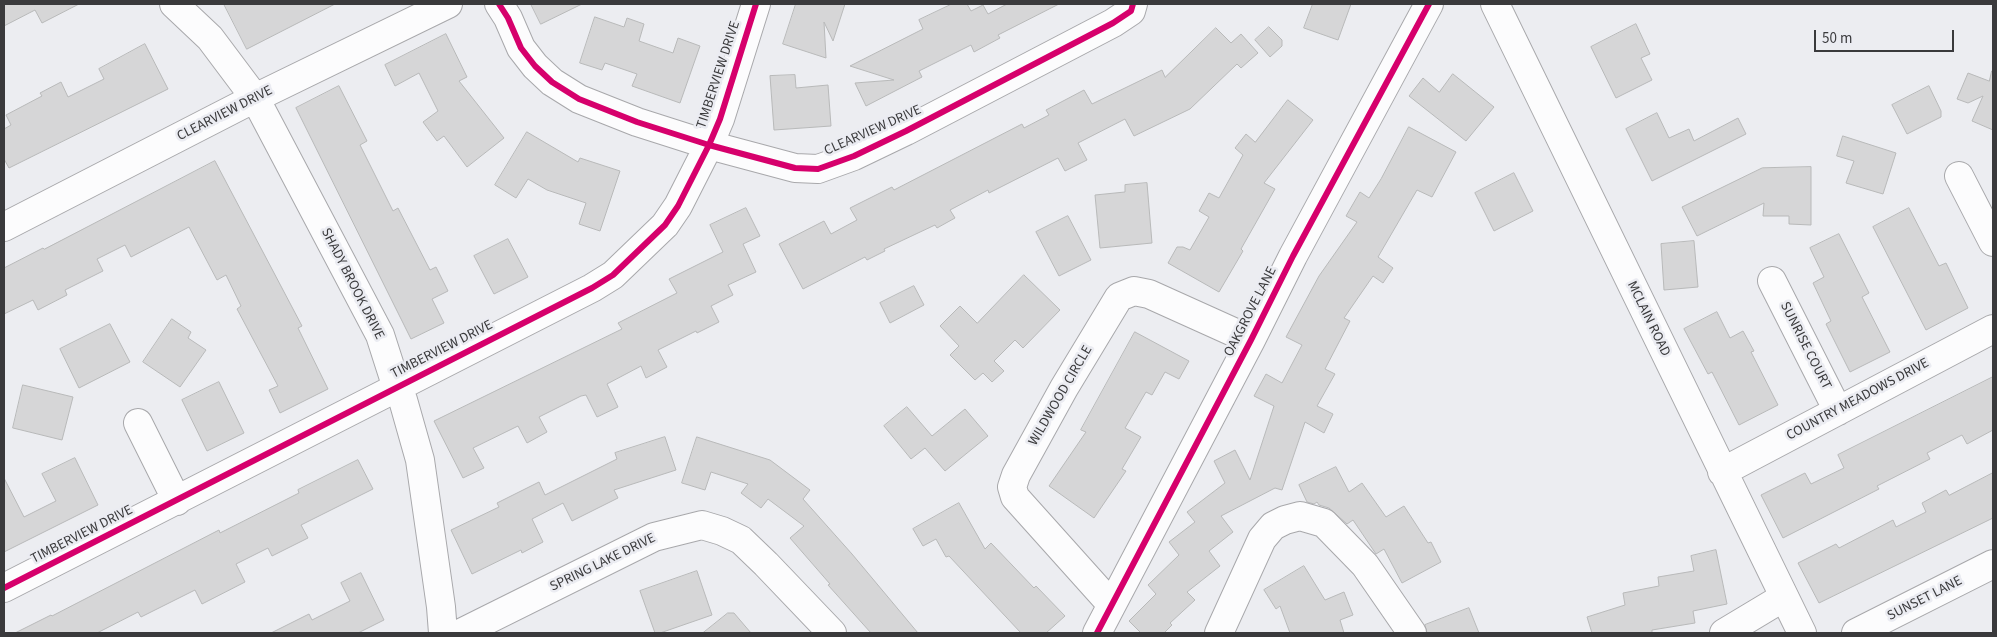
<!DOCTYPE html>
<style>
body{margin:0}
#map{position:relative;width:1997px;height:637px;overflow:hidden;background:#ecedf1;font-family:"Source Sans 3",sans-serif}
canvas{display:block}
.frame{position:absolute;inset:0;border:5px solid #3a3a3c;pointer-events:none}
.scale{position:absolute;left:1814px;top:30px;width:140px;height:22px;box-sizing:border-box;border:2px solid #3a3a3c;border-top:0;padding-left:6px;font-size:15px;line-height:18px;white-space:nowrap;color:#3a3a3c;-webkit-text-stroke:4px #ebecf2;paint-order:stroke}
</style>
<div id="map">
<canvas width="1997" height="637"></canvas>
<div class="frame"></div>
<div class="scale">50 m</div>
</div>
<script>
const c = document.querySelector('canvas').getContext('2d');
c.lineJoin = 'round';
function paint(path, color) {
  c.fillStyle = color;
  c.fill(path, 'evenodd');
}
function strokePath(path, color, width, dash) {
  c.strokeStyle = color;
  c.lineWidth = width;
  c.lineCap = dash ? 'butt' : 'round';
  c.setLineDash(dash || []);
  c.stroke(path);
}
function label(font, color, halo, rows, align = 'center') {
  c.font = font + ' "Source Sans 3",sans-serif';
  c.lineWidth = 5;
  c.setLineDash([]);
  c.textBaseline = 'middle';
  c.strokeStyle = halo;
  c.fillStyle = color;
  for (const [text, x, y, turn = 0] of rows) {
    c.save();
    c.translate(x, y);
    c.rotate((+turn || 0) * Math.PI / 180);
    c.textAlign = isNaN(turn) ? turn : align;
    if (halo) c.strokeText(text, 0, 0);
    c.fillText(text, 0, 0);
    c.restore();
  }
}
const building = new Path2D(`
 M4,4H79L42,23L35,10L4,26Z
 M224,4H335L247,49Z
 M531,4H582L541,24Z
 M796,4H845L833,41L824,22L826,58L783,44Z
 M952,4H967L971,11L983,5L988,14L1007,4H1059L998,35L1000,38L974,52L971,45L919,71L922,77L866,106L855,83L894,80L850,66L923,29L919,20Z
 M1313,4H1351L1338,40L1304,28Z
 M595,17L624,27L627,18L644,24L639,41L673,53L678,38L700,46L680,103L632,86L637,74L605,63L602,70L580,63Z
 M1636,24L1650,54L1641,58L1652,80L1616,98L1591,47Z
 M1269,27L1282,40V46L1270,57L1255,40Z
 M1216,28L1231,43L1241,34L1258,53L1241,68L1237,64L1190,109L1134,136L1125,119L1078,143L1087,160L1065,171L1058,158L989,193L988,190L950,210L955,218L937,228L935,225L884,249L885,251L867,260L865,257L803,289L779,244L824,221L831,234L857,220L850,208L892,187L894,190L1022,124L1024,128L1049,115L1046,110L1084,90L1092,104L1162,70L1165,77Z
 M446,34L467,77L459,81L504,138L467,167L444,136L437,141L423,122L438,111L419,73L395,86L385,65Z
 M145,44L168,89L9,168L4,159V129L11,125L6,115L42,96L40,93L61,82L68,97L104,79L99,69Z
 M1992,71H1993V130L1972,121L1983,96L1968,103L1957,99L1968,73L1989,81Z
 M1453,74L1494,107L1466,141L1409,96L1423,78L1439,92Z
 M795,75L796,88L828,85L831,126L774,130L770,76Z
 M339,86L367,141L360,145L393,211L398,208L430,270L436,267L448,291L432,299L444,323L411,339L296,108Z
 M1929,86L1941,111V117L1907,134L1892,105Z
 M1288,100L1313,120L1264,183L1275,189L1241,249L1243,251L1219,292L1168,263L1177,247H1183L1190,250L1209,217L1199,211L1209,193L1219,198L1243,155L1235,148L1246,134L1255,142Z
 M1657,113L1669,138L1689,129L1694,141L1738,118L1746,134L1652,181L1626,129Z
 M1409,127L1456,152L1432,197L1417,190L1378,257L1393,268L1383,283L1373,276L1344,318L1350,321L1325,369L1335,374L1317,406L1333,414L1324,433L1305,422L1282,490L1275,488L1221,516L1233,532L1209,551L1220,566L1187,592L1195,600L1170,623L1172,625L1164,633H1141L1129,621L1156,594L1148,585L1179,555L1169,542L1195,522L1187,512L1225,483L1214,461L1235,450L1250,480L1274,406L1254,396L1266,374L1282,383L1302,345L1286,337L1319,276L1357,222L1346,216L1360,192L1369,198L1381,179Z
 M527,132L578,162L580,158L620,171L600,231L579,224L586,203L547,190L528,179L516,198L495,185Z
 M1843,136L1896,153L1883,194L1846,183L1854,161L1837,156Z
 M215,161L302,326L298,328L328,389L280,413L269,390L278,386L237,309L241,306L226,275L217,280L189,227L131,257L125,245L97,259L103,271L65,290L67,295L38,310L33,300L4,314V268L43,248L44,249Z
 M1811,167V225L1789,224V216H1763L1764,203L1697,236L1682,207L1762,168Z
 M1514,173L1533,211L1494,231L1475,193Z
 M1147,183L1152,243L1100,248L1095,195L1125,192V185Z
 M746,208L760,236L743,244L756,272L728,285L733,295L711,306L719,322L697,333L696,331L658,350L667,367L646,378L641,366L607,384L618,407L597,417L586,395L581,396L539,417L547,432L527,443L518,426L473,448L484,468L463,478L434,421L622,329L618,323L677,293L669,279L723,252L710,225Z
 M1909,208L1939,266L1946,263L1968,308L1926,330L1873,227Z
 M1068,216L1091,260L1059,276L1036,232Z
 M1839,234L1869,293L1862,297L1890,352L1850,372L1826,324L1831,321L1813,283L1824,277L1810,248Z
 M508,239L528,277L494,294L474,256Z
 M1694,241L1698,287L1664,290L1661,244Z
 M1024,275L1060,310L1023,348L1015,340L994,361L1004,371L992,382L983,373L975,380L950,355L959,346L940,326L960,306L977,323Z
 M914,286L924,305L890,323L880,303Z
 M1717,312L1730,338L1743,331L1754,351L1751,352L1778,405L1739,425L1712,372L1708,374L1684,329Z
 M172,319L191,332L188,338L206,350L180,387L143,362Z
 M110,324L130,362L79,388L60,349Z
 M1135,332L1189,361L1179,379L1165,372L1152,395L1146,392L1125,428L1141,437L1122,469L1126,471L1094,518L1049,486L1086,432L1081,430Z
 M1993,377V430L1967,444L1962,435L1927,453L1930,459L1877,486L1879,489L1783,538L1761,495L1805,473L1811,484L1844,468L1838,455Z
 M219,382L244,433L207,451L182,400Z
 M23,385L73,397L62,440L13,428Z
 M907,407L932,436L965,409L988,436L945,471L925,448L911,459L884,426Z
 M665,437L676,470L614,490L618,498L572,521L563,503L532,519L543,542L522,553L521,550L472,574L451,530L499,507L497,503L539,482L545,495L617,459L615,453Z
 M697,437L770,460L810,490L803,499L852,554L918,633H871L828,585L830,584L790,538L804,526L768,499L761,508L741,493L748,484L711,472L705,490L682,483Z
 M75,458L98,505L4,552V478L24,517L56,501L42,474Z
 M358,460L373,489L301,525L308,538L272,556L268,548L236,564L245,582L202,604L195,590L141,617L138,612L97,633H15L51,615L52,616L219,530L220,533L299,493L298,490Z
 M1336,467L1349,492L1362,483L1386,517L1404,506L1428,543L1431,542L1441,562L1402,583L1384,549L1376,554L1353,520L1347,524L1329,508L1319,505L1317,502L1314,504L1307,502L1299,485Z
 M1993,473V518L1819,603L1798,563L1836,544L1839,548L1893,520L1896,527L1926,512L1922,503L1946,490L1949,495Z
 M959,503L985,549L991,543L1034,588L1036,586L1065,616L1046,633H1021L949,556L946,557L936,539L923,546L913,529Z
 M1716,550L1727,604L1693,611L1695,623L1652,630V633H1592L1587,617L1625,605L1623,593L1659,586L1658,577L1694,571L1691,556Z
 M1304,566L1325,600L1344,592L1353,615L1340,620L1344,633H1290L1280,606L1276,609L1264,590Z
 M697,571L712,615L660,633H655L640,591Z
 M361,573L384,620L358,633H271L309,614L312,620L350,601L341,583Z
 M1469,608L1479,633H1427L1425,625Z
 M728,613H734L751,633H703Z`);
const minor = new Path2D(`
 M174,4L210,38L255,98L380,335L397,388L403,400L420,460L441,607L443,633
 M499,4L508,18L521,48L535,66L552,82L579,99L637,122L709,145L795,168L818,169L854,156L906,131L1113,23L1131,11L1133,4
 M1495,4L1802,633
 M1959,176L1993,242
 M4,227L255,98L448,4
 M1772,281L1838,411
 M138,423L177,501
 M1722,472L1993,329
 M4,588L592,288L613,275L665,225L678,206L709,145L720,119L756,4
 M1111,604L1015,497L1012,487L1016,475L1064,388L1119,297L1134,291L1149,294L1251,340
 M461,633L654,537L702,525L722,531L741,540L766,564L832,633
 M1097,633L1251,340L1293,256L1429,4
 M1219,633L1262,539L1273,526L1285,520L1300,516L1324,523L1365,565L1412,633
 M1724,633L1784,597
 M1856,633L1993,564`);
const cycleway = new Path2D(`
 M499,4L508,18L521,48L535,66L552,82L579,99L637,122L709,145L795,168L818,169L854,156L906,131L1113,23L1131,11L1133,4
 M4,588L592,288L613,275L665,225L678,206L709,145L720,119L756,4
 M1097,633L1251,340L1293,256L1429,4`);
const streetNames = [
 ["TIMBERVIEW DRIVE",719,75,-72],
 ["CLEARVIEW DRIVE",225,114,-27],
 ["CLEARVIEW DRIVE",873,131,-24],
 ["SHADY BROOK DRIVE",352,284,63],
 ["OAKGROVE LANE",1251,312,-63],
 ["MCLAIN ROAD",1648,319,64],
 ["SUNRISE COURT",1805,346,63],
 ["TIMBERVIEW DRIVE",442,350,-27],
 ["WILDWOOD CIRCLE",1061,396,-60],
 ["COUNTRY MEADOWS DRIVE",1858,400,-28],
 ["TIMBERVIEW DRIVE",82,535,-27],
 ["SPRING LAKE DRIVE",603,563,-26],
 ["SUNSET LANE",1925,599,-27]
];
paint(building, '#d6d6d7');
strokePath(building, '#b8b9b9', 1);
strokePath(minor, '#a8a8ab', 30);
strokePath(minor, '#fcfcfd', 28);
strokePath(cycleway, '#d6006c', 6);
label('14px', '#3a3a3c', '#ebecf2', streetNames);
</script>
